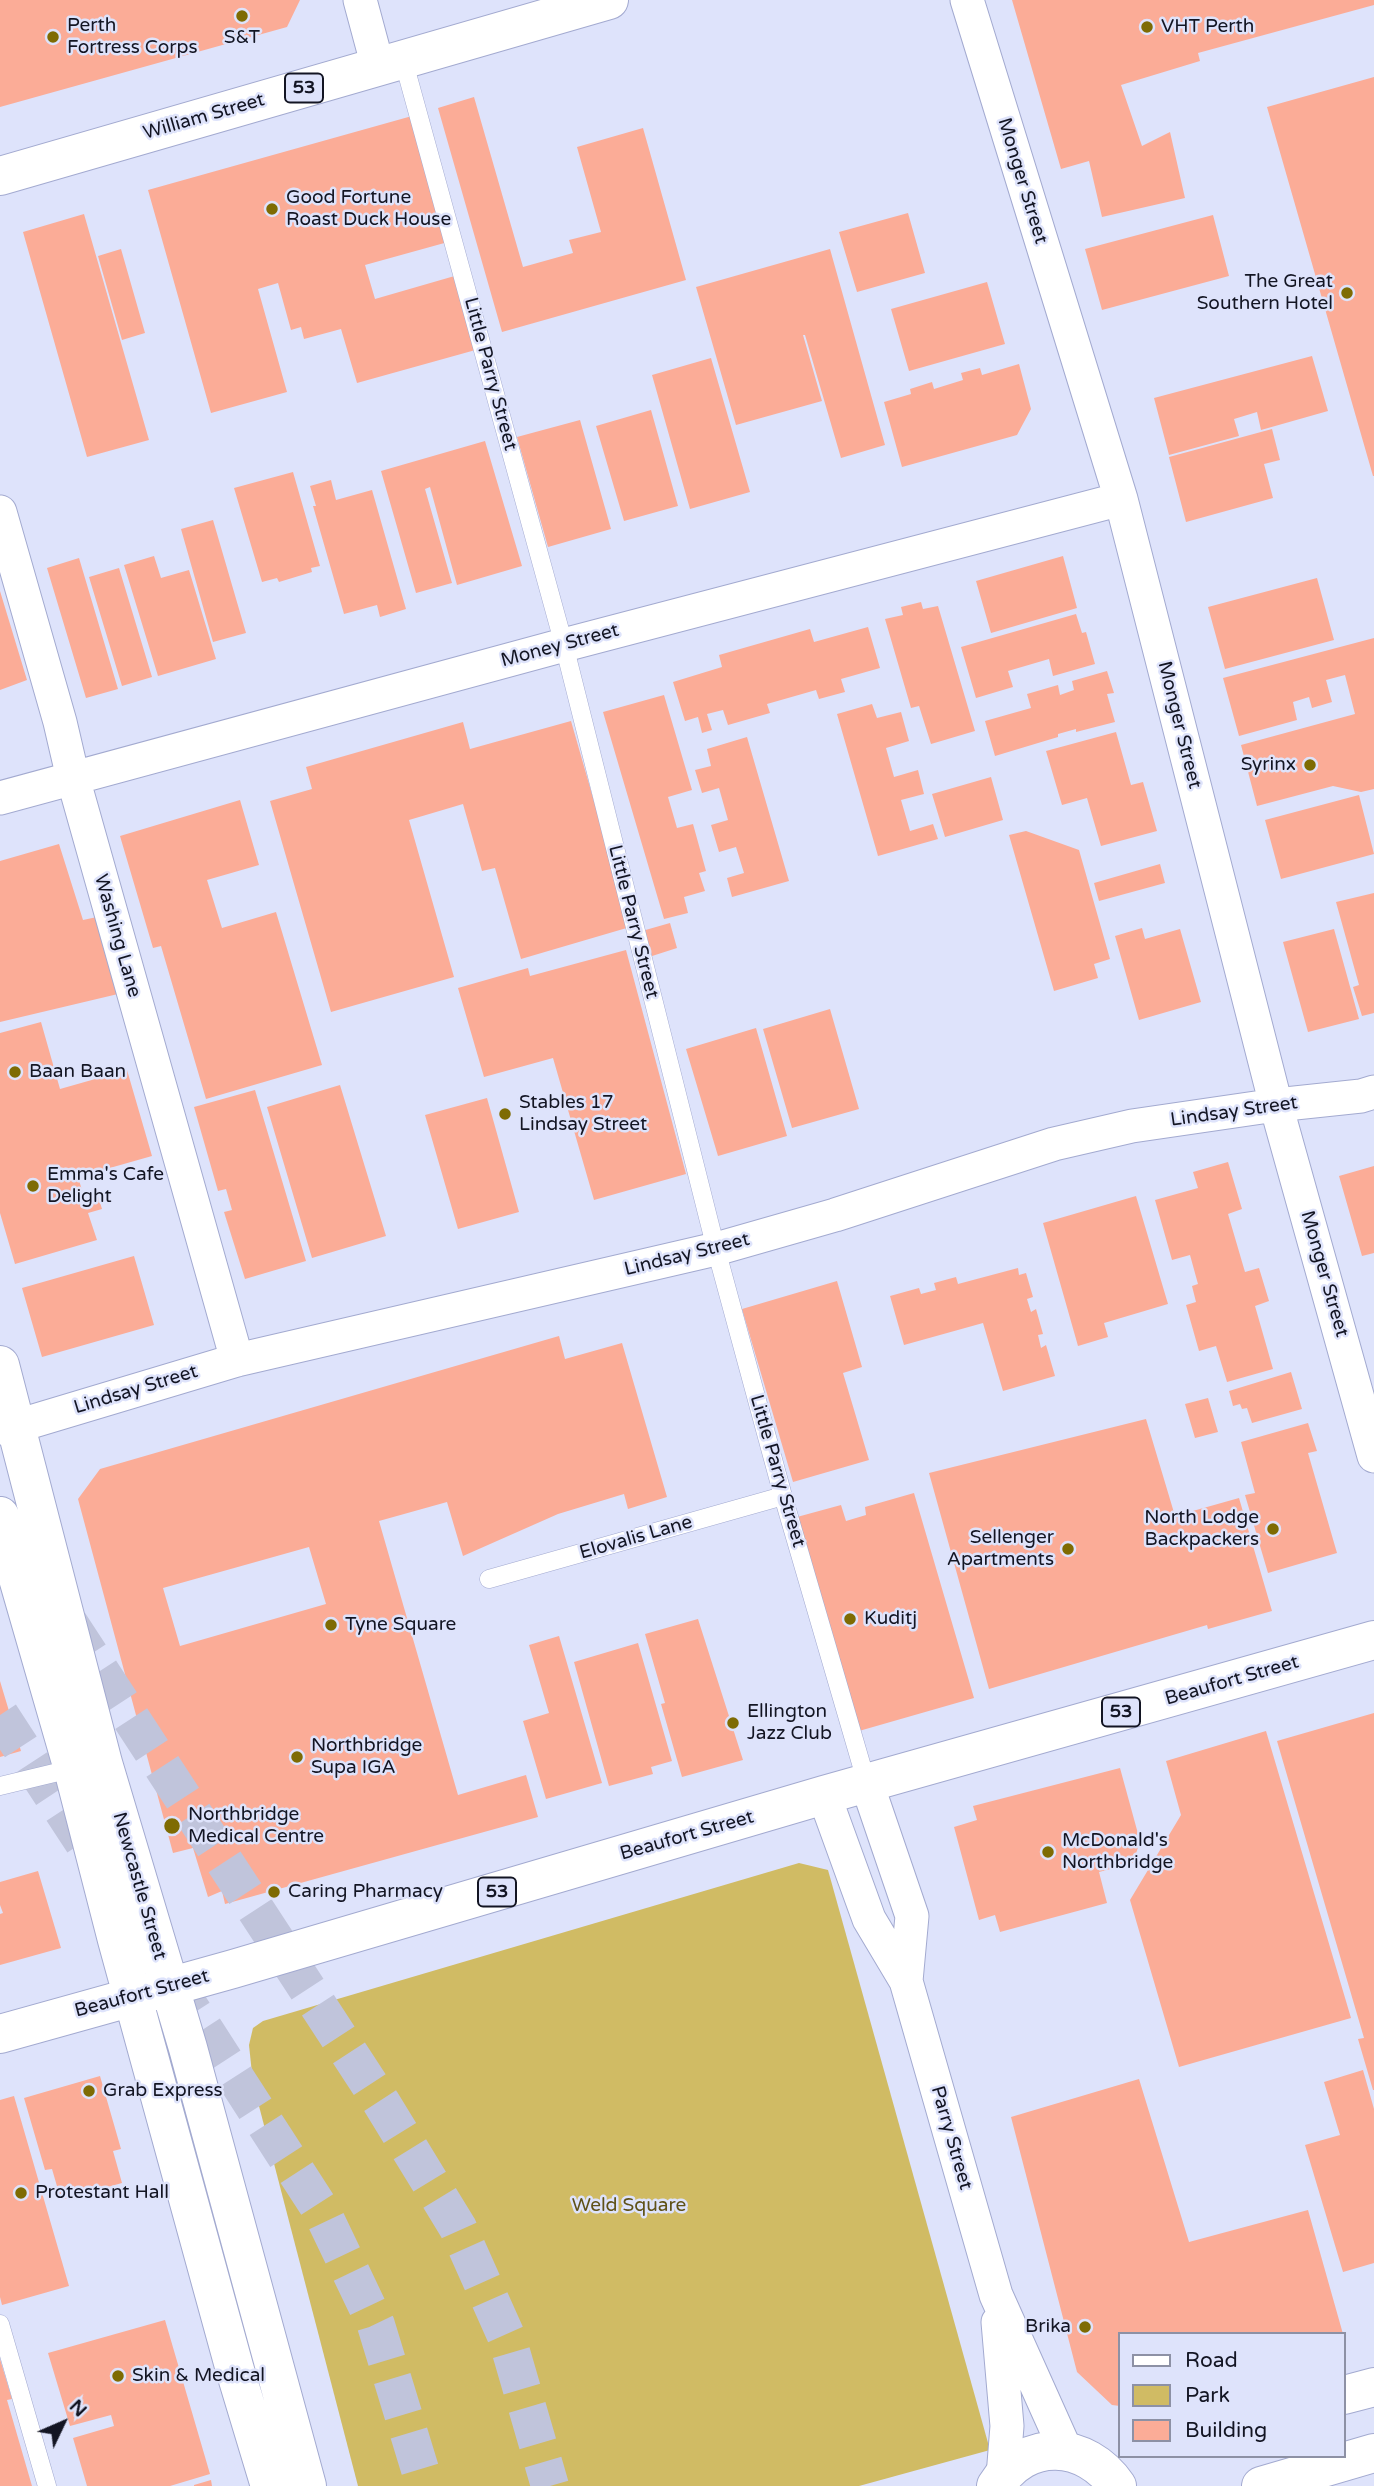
<!DOCTYPE html>
<style>
body{margin:0}
#map{position:relative;width:1374px;height:2486px;overflow:hidden;background:#dee3fb;font-family:"Varela Round",sans-serif}
canvas{display:block}
.legend{position:absolute;left:1118px;top:2332px;width:228px;height:126px;box-sizing:border-box;background:#dee3fb;border:2px solid #8d91a5;margin:0;padding:9px 12px;list-style:none;font-size:21px;color:#131523}
.legend li{display:flex;align-items:center;gap:14px;height:35px}
.legend b{width:35px;border:2px solid #8d91a5}
.north{position:absolute;left:28px;top:2388px;width:70px;height:70px;-webkit-text-stroke:5px #dee3fb;paint-order:stroke;rotate:46deg;font-size:19px;font-weight:700;line-height:28px;text-align:center;color:#131523}
.north::after{content:'';display:block;margin:auto;width:24px;height:32px;background:#131523;clip-path:polygon(50% 0,100% 100%,50% 72%,0 100%)}
</style>
<div id="map">
<canvas width="1374" height="2486"></canvas>
<ul class="legend">
<li><b style="height:9px;background:#fff"></b>Road</li>
<li><b style="height:19px;background:#d0bb64"></b>Park</li>
<li><b style="height:19px;background:#fbac97"></b>Building</li>
</ul>
<div class="north">N</div>
</div>
<script>
const c = document.querySelector('canvas').getContext('2d');
c.lineJoin = 'round';
function paint(path, color) {
  c.fillStyle = color;
  c.fill(path, 'evenodd');
}
function strokePath(path, color, width, dash) {
  c.strokeStyle = color;
  c.lineWidth = width;
  c.lineCap = dash ? 'butt' : 'round';
  c.setLineDash(dash || []);
  c.stroke(path);
}
function label(font, color, halo, rows, align = 'center') {
  c.font = font + ' "Varela Round",sans-serif';
  c.lineWidth = 5;
  c.setLineDash([]);
  c.textBaseline = 'middle';
  c.strokeStyle = halo;
  c.fillStyle = color;
  for (const [text, x, y, turn = 0] of rows) {
    c.save();
    c.translate(x, y);
    c.rotate((+turn || 0) * Math.PI / 180);
    c.textAlign = isNaN(turn) ? turn : align;
    if (halo) c.strokeText(text, 0, 0);
    c.fillText(text, 0, 0);
    c.restore();
  }
}
const green = new Path2D(`
 M799,1863L828,1870L990,2450L859,2486H358L253,2083L249,2045L253,2028L263,2021Z`);
const building = new Path2D(`
 M0,0H300L287,27L0,107Z
 M1012,0H1374V5L1198,53L1200,61L1121,85L1142,146L1170,132L1185,198L1102,217L1089,161L1061,169Z
 M1374,77V476H1373L1267,107Z
 M474,97L523,267L573,253L569,240L601,232L577,147L643,128L686,280L502,332L438,108Z
 M412,116L448,242L365,265L375,299L458,275L479,349L357,383L341,329L304,339L301,327L291,330L278,283L258,289L287,392L211,413L148,190Z
 M908,213L925,273L857,292L839,232Z
 M84,214L149,440L87,457L23,232Z
 M1213,215L1229,276L1102,310L1085,249Z
 M121,249L145,333L122,340L98,256Z
 M830,249L885,445L841,458L805,335H803L822,401L736,425L696,287Z
 M987,282L1005,344L909,371L891,309Z
 M1312,356L1328,411L1261,430L1257,412L1234,419L1239,436L1169,455L1154,398Z
 M711,358L750,492L690,509L652,375Z
 M1019,364L1031,409L1017,435L902,467L884,402L911,394L910,389L932,382L934,389L963,380L961,373L980,368L982,375Z
 M651,410L678,506L624,521L596,426Z
 M580,420L611,529L548,547L517,437Z
 M1272,429L1280,460L1264,464L1273,498L1186,522L1169,457Z
 M485,441L522,566L457,585L430,487L425,489L452,583L416,593L381,471Z
 M293,472L320,566L311,568L312,572L279,582L277,578L262,582L234,488Z
 M331,480L336,500L372,490L406,609L380,617L377,605L344,614L313,506H316L310,486Z
 M213,520L246,633L213,642L181,529Z
 M154,556L161,578L189,570L216,659L158,676L124,565Z
 M1063,556L1077,608L991,633L976,581Z
 M79,558L118,689L86,698L47,568Z
 M119,568L152,677L122,686L89,577Z
 M1317,578L1334,640L1225,669L1208,607Z
 M0,591L27,680L0,690Z
 M921,602L923,609L938,606L975,731L931,744L919,706L911,708L885,619L903,615L901,607Z
 M1076,614L1082,633L1086,632L1095,664L1053,676L1049,659L1008,671L1013,687L976,698L961,647Z
 M868,627L880,668L841,679L845,692L819,699L816,690L767,704L770,713L728,725L723,710L707,714L712,730L702,733L698,717L685,721L673,682L722,667L719,655L810,629L814,642Z
 M1374,638V789L1361,792L1333,786L1257,806L1241,745L1355,714L1345,675L1326,680L1332,702L1312,708L1309,697L1293,702L1297,720L1239,736L1223,678Z
 M1107,671L1114,693L1107,694L1115,722L1076,732V729L1058,734V737L995,756L985,721L1031,708L1027,694L1058,685L1060,695L1074,690L1072,681Z
 M664,695L692,790L668,797L677,828L693,824L706,871L699,873L705,891L684,897L688,913L664,919L603,712Z
 M872,704L877,718L901,712L909,741L886,748L894,777L918,770L924,794L901,800L910,831L933,824L938,839L878,856L837,714Z
 M571,721L630,927L521,959L495,868L482,871L463,804L409,820L454,977L331,1012L270,801L312,789L306,767L463,722L470,749Z
 M1116,732L1131,785L1143,782L1157,831L1101,846L1087,798L1062,805L1046,751Z
 M747,737L789,881L732,897L727,878L744,873L736,847L719,852L711,825L728,820L719,788L702,793L695,770L711,766L707,749Z
 M991,777L1003,820L945,837L932,794Z
 M1359,795L1374,854L1281,879L1265,820Z
 M240,800L259,865L207,880L222,928L276,912L322,1065L206,1099L161,946L153,948L120,836Z
 M1026,831L1079,850L1110,959L1094,964L1098,978L1054,991L1009,835Z
 M59,844L83,920L97,917L118,994L0,1022V861Z
 M1160,864L1165,883L1099,901L1094,883Z
 M1374,893V1013L1362,1016L1353,987L1359,985L1336,902Z
 M670,923L677,948L649,957L642,931Z
 M1142,928L1145,939L1180,929L1201,1002L1139,1020L1115,936Z
 M1334,929L1359,1019L1308,1032L1283,942Z
 M626,950L686,1174L594,1200L553,1058L484,1077L458,988L528,968L530,976Z
 M830,1009L859,1109L792,1128L763,1029Z
 M41,1022L60,1089L127,1070L152,1156L78,1177L85,1200L98,1196L102,1209L88,1213L97,1240L15,1264L0,1213V1033Z
 M756,1028L787,1136L718,1156L686,1049Z
 M340,1085L386,1236L312,1258L267,1107Z
 M255,1090L306,1261L245,1279L224,1212L232,1210L226,1189L218,1191L194,1107Z
 M487,1098L519,1212L458,1229L425,1115Z
 M1228,1162L1242,1209L1228,1214L1245,1272L1259,1268L1269,1301L1255,1306L1273,1369L1227,1382L1216,1346L1199,1351L1186,1305L1196,1302L1192,1286L1198,1284L1190,1255L1172,1260L1155,1200L1198,1188L1193,1172Z
 M1374,1166V1253L1362,1256L1339,1176Z
 M1136,1196L1168,1304L1104,1323L1108,1337L1078,1346L1043,1223Z
 M134,1256L154,1325L42,1357L22,1288Z
 M1018,1268L1019,1275L1026,1273L1033,1297L1027,1299L1031,1312L1036,1309L1043,1334L1038,1335L1041,1348L1046,1345L1055,1376L1003,1391L983,1323L904,1345L890,1296L919,1288L921,1294L936,1290L934,1283L956,1277L958,1284Z
 M837,1281L862,1367L843,1373L869,1460L793,1482L742,1309Z
 M559,1336L565,1359L622,1343L667,1497L628,1509L624,1494L558,1514L463,1556L447,1502L379,1521L458,1795L526,1775L538,1817L225,1904L222,1891L208,1897L193,1848L173,1853L78,1499L100,1469ZM309,1547L326,1604L180,1646L163,1588Z
 M1291,1372L1302,1409L1252,1423L1247,1408L1242,1409L1240,1404L1233,1406L1229,1391Z
 M1208,1398L1218,1432L1195,1438L1185,1404Z
 M1146,1419L1175,1516L1239,1498L1272,1611L1208,1629L1207,1625L989,1689L929,1473Z
 M1308,1423L1317,1451L1308,1453L1337,1553L1268,1573L1245,1495L1255,1493L1241,1442Z
 M914,1493L974,1698L859,1731L797,1517L841,1505L846,1521L866,1515L865,1507Z
 M698,1619L743,1760L682,1777L661,1704L665,1703L645,1634Z
 M559,1636L602,1783L546,1799L523,1721L549,1713L529,1645Z
 M638,1643L672,1761L651,1767L653,1774L609,1786L574,1662Z
 M0,1681L21,1751L0,1757Z
 M1374,1713V2090H1373L1358,2039L1364,2038L1277,1741Z
 M1266,1731L1351,2018L1179,2067L1130,1900L1181,1815L1166,1761Z
 M1120,1768L1140,1841L1133,1863L1099,1872L1107,1903L1000,1932L995,1915L979,1920L954,1827L977,1820L973,1806Z
 M38,1871L61,1948L0,1965V1914L3,1913L0,1905V1882Z
 M1363,2070L1374,2109V2263L1343,2272L1305,2145L1340,2135L1324,2082Z
 M100,2076L121,2149L113,2151L122,2183L61,2200L52,2169L45,2170L24,2098Z
 M1139,2079L1189,2242L1308,2210L1343,2334H1120V2406L1112,2405L1077,2372L1011,2117Z
 M14,2096L69,2286L2,2305L0,2297V2100Z
 M165,2320L210,2474L170,2486H87L73,2438L114,2426L111,2415L70,2426L48,2353Z
 M0,2359L12,2399L7,2400L32,2486H0Z
 M211,2480L212,2486H194V2485Z`);
const highwayTunnel = new Path2D(`
 M69,1623L381,2102L458,2228L507,2338L550,2486
 M0,1715L93,1857
 M173,1981L322,2212L376,2325L425,2486`);
const lane = new Path2D(`
 M403,59L564,645L716,1249L783,1496L867,1784
 M489,1579L783,1496
 M0,1786L75,1768
 M0,2324L47,2486`);
const street = new Path2D(`
 M360,0L378,67
 M967,0L1121,499L1276,1105L1374,1456
 M0,512L60,722L73,778L237,1360
 M0,798L564,645L1121,499
 M0,1428L17,1426L237,1360L716,1249L835,1215L1054,1144L1132,1126L1276,1105L1361,1096L1374,1092
 M867,1784L912,1916L906,1981
 M824,1795L869,1919L906,1981L996,2295L1066,2451
 M998,2322L1007,2426L1003,2476`);
const secondary = new Path2D(`
 M1344,2395L1374,2387
 M996,2486C1026,2437 1086,2441 1117,2486
 M1261,2486L1374,2453`);
const primary = new Path2D(`
 M0,176L609,0
 M0,1365L103,1763L188,2048L307,2486
 M0,1516L73,1769L117,1940L235,2370L270,2486
 M0,2034L233,1969L824,1795L1374,1640`);
const markers = [
 [242,16,7,"#7e6b03"],
 [1147,27,7,"#7e6b03"],
 [53,37,7,"#7e6b03"],
 [272,209,7,"#7e6b03"],
 [1347,293,7,"#7e6b03"],
 [1310,765,7,"#7e6b03"],
 [15,1072,7,"#7e6b03"],
 [505,1114,7,"#7e6b03"],
 [33,1186,7,"#7e6b03"],
 [1273,1529,7,"#7e6b03"],
 [1068,1549,7,"#7e6b03"],
 [850,1619,7,"#7e6b03"],
 [331,1625,7,"#7e6b03"],
 [733,1723,7,"#7e6b03"],
 [297,1757,7,"#7e6b03"],
 [172,1826,9,"#7e6b03"],
 [1048,1852,7,"#7e6b03"],
 [274,1892,7,"#7e6b03"],
 [89,2091,7,"#7e6b03"],
 [21,2193,7,"#7e6b03"],
 [1085,2327,7,"#7e6b03"],
 [118,2376,7,"#7e6b03"]
];
const shields = [
 [304,88,38],
 [1121,1712,38],
 [497,1892,38]
];
const shieldNames = [
 ["53",304,88],
 ["53",1121,1712],
 ["53",497,1892]
];
const poiNames = [
 ["Perth",67,26],
 ["Fortress Corps",67,48],
 ["VHT Perth",1161,27],
 ["S&T",242,38,"center"],
 ["Good Fortune",286,198],
 ["Roast Duck House",286,220],
 ["The Great",1333,282,"right"],
 ["Southern Hotel",1333,304,"right"],
 ["Syrinx",1296,765,"right"],
 ["Baan Baan",29,1072],
 ["Stables 17",519,1103],
 ["Lindsay Street",519,1125],
 ["Emma's Cafe",47,1175],
 ["Delight",47,1197],
 ["North Lodge",1259,1518,"right"],
 ["Backpackers",1259,1540,"right"],
 ["Sellenger",1054,1538,"right"],
 ["Apartments",1054,1560,"right"],
 ["Kuditj",864,1619],
 ["Tyne Square",345,1625],
 ["Ellington",747,1712],
 ["Jazz Club",747,1734],
 ["Northbridge",311,1746],
 ["Supa IGA",311,1768],
 ["Northbridge",188,1815],
 ["Medical Centre",188,1837],
 ["McDonald's",1062,1841],
 ["Northbridge",1062,1863],
 ["Caring Pharmacy",288,1892],
 ["Grab Express",103,2091],
 ["Protestant Hall",35,2193],
 ["Brika",1071,2327,"right"],
 ["Skin & Medical",132,2376]
];
const streetNames = [
 ["William Street",204,117,-16],
 ["Monger Street",1022,181,73],
 ["Little Parry Street",490,374,75],
 ["Money Street",560,646,-15],
 ["Monger Street",1179,725,76],
 ["Little Parry Street",633,922,76],
 ["Washing Lane",117,936,74],
 ["Lindsay Street",1234,1112,-8],
 ["Lindsay Street",687,1255,-14],
 ["Monger Street",1324,1274,74],
 ["Lindsay Street",136,1390,-17],
 ["Little Parry Street",777,1471,74],
 ["Elovalis Lane",636,1538,-16],
 ["Beaufort Street",1232,1681,-16],
 ["Beaufort Street",687,1836,-16],
 ["Newcastle Street",139,1886,74],
 ["Beaufort Street",142,1994,-15],
 ["Parry Street",951,2138,74]
];
const parkNames = [
 ["Weld Square",629,2206]
];
paint(green, '#d0bb64');
paint(building, '#fbac97');
strokePath(highwayTunnel, '#c0c4db', 38, [38, 19]);
strokePath(lane, '#a3aad0', 19);
strokePath(street, '#a3aad0', 35);
strokePath(secondary, '#a3aad0', 40);
strokePath(primary, '#a3aad0', 40);
strokePath(lane, '#fff', 18);
strokePath(street, '#fff', 33);
strokePath(secondary, '#fff', 38);
strokePath(primary, '#fff', 38);
for (const [x, y, r, color] of markers) {
  const dot = new Path2D();
  dot.arc(x, y, r, 0, 2 * Math.PI);
  c.fillStyle = color;
  c.fill(dot);
  strokePath(dot, '#dee3fb', 2.5);
}
for (const [x, y, w] of shields) {
  const box = new Path2D();
  box.roundRect(x - w / 2, y - 14.5, w, 29, 5);
  c.fillStyle = '#dee3fb';
  c.fill(box);
  strokePath(box, '#131523', 2);
}
label('bold 18px', '#131523', null, shieldNames);
label('19px', '#131523', '#dee3fb', poiNames, 'left');
label('19px', '#131523', '#dee3fb', streetNames);
label('19px', '#5f5117', '#dee3fb', parkNames);
</script>
